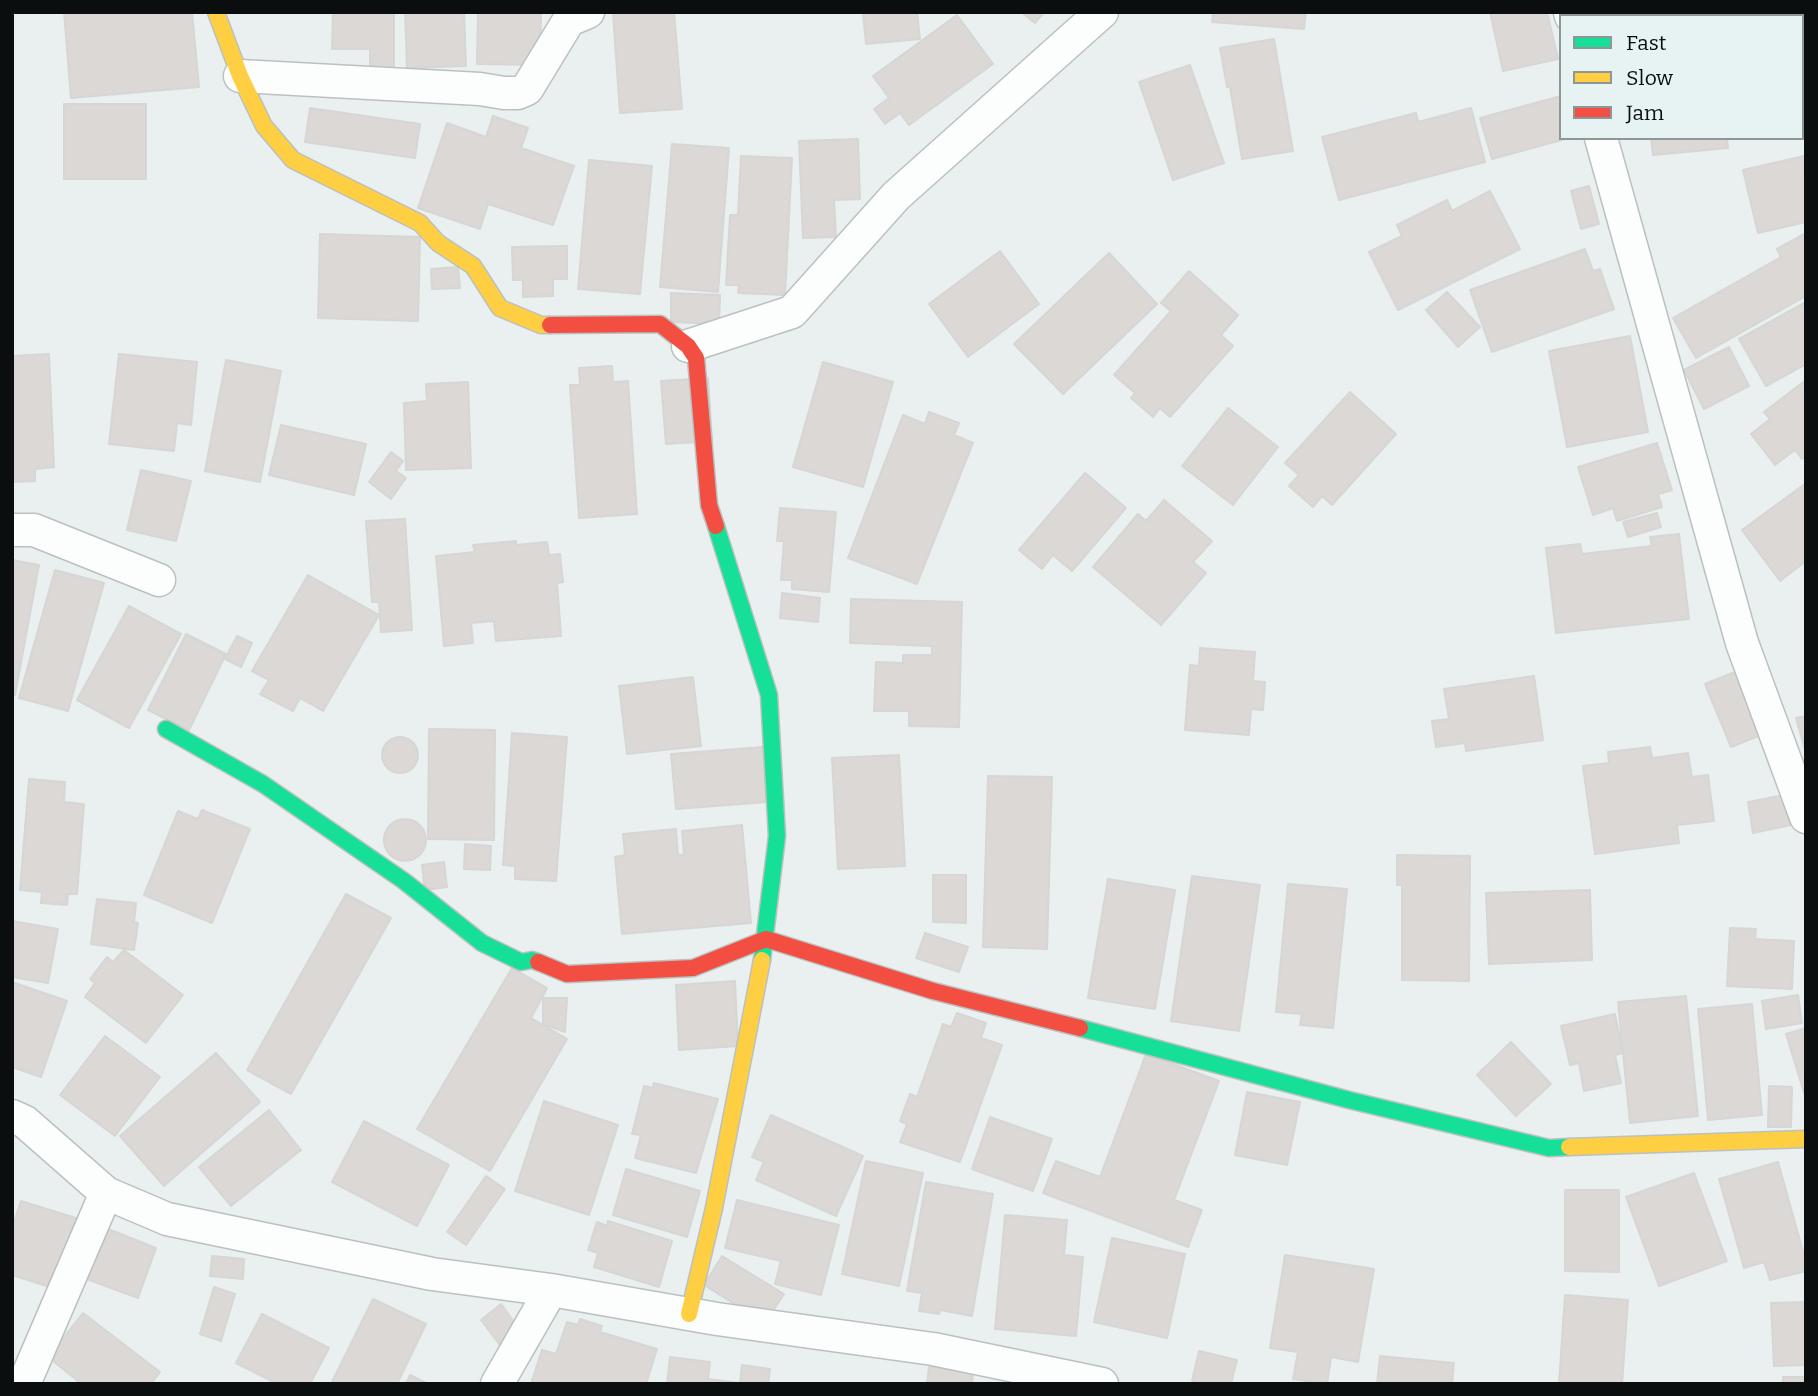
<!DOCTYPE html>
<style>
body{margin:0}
#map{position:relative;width:1818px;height:1396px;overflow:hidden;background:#e9f0ef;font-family:Bitter,serif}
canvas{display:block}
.frame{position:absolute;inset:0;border:14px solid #0a0e0e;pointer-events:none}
.legend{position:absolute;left:1559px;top:14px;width:245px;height:126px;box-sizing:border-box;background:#e6f3f2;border:2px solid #8e9797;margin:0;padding:9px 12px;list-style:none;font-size:21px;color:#0a0e0e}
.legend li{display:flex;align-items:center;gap:14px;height:35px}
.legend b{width:35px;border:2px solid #8e9797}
</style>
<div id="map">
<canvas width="1818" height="1396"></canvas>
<div class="frame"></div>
<ul class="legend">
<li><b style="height:9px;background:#16e098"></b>Fast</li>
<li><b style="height:9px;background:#ffcf43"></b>Slow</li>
<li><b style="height:9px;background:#f24e42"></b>Jam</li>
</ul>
</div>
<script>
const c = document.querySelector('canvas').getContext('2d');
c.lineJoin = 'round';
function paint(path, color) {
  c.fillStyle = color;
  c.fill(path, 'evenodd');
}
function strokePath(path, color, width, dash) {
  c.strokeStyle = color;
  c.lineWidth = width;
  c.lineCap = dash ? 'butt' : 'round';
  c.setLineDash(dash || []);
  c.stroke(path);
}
const building = new Path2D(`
 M64,12H192L199,87L71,98Z
 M333,12H394V72L370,71V49H332Z
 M405,12H464L466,66L407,68Z
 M478,12H541L540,65L477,64Z
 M629,12H674L682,109L620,113L613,13Z
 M863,12H917L920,39L866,44Z
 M1021,12H1044L1035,23Z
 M1213,12H1306L1304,29L1212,22Z
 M1490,12H1547L1558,59L1503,71Z
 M1615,12H1677L1678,16H1616Z
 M1776,12H1806V37L1802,38V16H1776Z
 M957,15L993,64L909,125L900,113L885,124L874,109L889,98L873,76Z
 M1274,39L1293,151L1242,159L1230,87H1227L1220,48Z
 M1190,65L1224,163L1173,180L1139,82Z
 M1561,96V138H1569L1492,159L1480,118Z
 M64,104H146V179H64Z
 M310,108L420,124L415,158L305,142Z
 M1471,108L1485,162L1339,200L1322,137L1416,113L1418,122Z
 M493,116L528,128L521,148L574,166L553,225L488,204L480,229L418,208L447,123L486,137Z
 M1651,138H1727L1728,148L1653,155Z
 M858,139L860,199L834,200L836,237L803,238L799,141Z
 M672,144L729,148L718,292L660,287Z
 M741,156L792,158L785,295L738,293L739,285H726L730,215H738Z
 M1804,156L1806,222L1758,233L1743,170Z
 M589,160L652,166L640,294L578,289Z
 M1589,186L1599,224L1581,229L1571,191Z
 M1490,191L1520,249L1398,310L1369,252L1402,236L1397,225L1447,200L1452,211Z
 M1806,233V296L1696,358L1673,318L1781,257L1777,249Z
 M320,234L420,237L418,321L318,318Z
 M567,246V279H553V296L523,297V280H513L512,247Z
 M1585,249L1593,271L1600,269L1614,309L1492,352L1470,290Z
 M1000,251L1039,304L968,357L929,304Z
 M1109,253L1157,304L1063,394L1014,344Z
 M458,267L460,288L432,289L431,269Z
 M1189,271L1238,315L1221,335L1233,346L1170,417L1160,408L1153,417L1131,398L1135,393L1114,375L1171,311L1161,303Z
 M1447,292L1480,327L1458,347L1426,310Z
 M671,293L720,295L719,324L671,322Z
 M1806,302V364L1766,386L1739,339Z
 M1630,336L1648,432L1567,447L1549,351Z
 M1729,347L1749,386L1704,409L1684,370Z
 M49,354L54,467L35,469V481L12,482V356Z
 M119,354L197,362L191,425L177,423L174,451L109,444Z
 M226,360L281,371L260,482L205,471Z
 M823,362L893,382L863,487L793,467Z
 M612,366L613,382L628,381L637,514L579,518L570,385H580L579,368Z
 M708,378L712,441L666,444L661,381Z
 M1806,380V456L1802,459L1795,450L1775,465L1751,434L1770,419L1764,412Z
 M468,382L471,468L406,470L404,403L427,401L426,384Z
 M1350,392L1396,434L1332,505L1322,496L1313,507L1289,486L1299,475L1285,463Z
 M1228,408L1278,447L1233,505L1182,466Z
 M929,412L959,423L954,435L973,443L917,584L848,558L903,415L925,424Z
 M281,425L366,444L354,495L269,475Z
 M1657,443L1672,490L1658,494L1662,507L1617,521L1613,508L1593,515L1578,467Z
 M391,452L403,461L396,471L406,478L391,499L369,482Z
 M141,470L191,481L176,541L127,530Z
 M1085,473L1126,508L1072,571L1053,555L1042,569L1019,550Z
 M1806,483V561L1780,581L1742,530Z
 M1164,500L1212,541L1193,562L1206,573L1161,625L1093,567L1138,514L1146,521Z
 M780,508L836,512L829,592L792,589V580H781L784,541H777Z
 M1657,513L1661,527L1628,537L1623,522Z
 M405,519L412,630L381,632L379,602H372L366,521Z
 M1679,534L1689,619L1556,633L1546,548L1580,544L1582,554L1652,546L1650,537Z
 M516,541V545L547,542L549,555L560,554L563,582L557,583L561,636L496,641L494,621L471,623L473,643L444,646L436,556L475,552L473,545Z
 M12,560L39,565L15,695L12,694Z
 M55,570L104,583L68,711L19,698Z
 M308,575L379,615L323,711L300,698L293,711L260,694L269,680L252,671Z
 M782,593L820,598L818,622L780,618Z
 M851,599L962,602L959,727L909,726V711H874L876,662L903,663V655H932V646L850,643Z
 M129,606L181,634L129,728L77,700Z
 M186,634L226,654L189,730L148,710Z
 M237,636L252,643L241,667L225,659Z
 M1200,648L1255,652L1253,681L1265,682L1263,710L1251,709L1249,735L1185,730L1190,665L1199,666Z
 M1735,672L1761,735L1731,747L1705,684Z
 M1534,676L1543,740L1466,751L1465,743L1436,747L1432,721L1449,719L1444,689Z
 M693,677L701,746L627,754L619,686Z
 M1806,716V753L1796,718Z
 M429,729L495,730L494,840L428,839Z
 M512,733L567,737L556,881L515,879V866L503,865Z
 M382 755a18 18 0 1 1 36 0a18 18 0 1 1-36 0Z
 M763,747L767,802L676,809L671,754Z
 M1650,747L1652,758L1688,753L1692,777L1708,775L1714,821L1677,825L1679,843L1595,854L1583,766L1609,763L1608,752Z
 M899,755L905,866L838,869L832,758Z
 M988,776L1052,777L1047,949L983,947Z
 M29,779L65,782L64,802L84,804L77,894H68L67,905L41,903L42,892L20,890Z
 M1784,795L1791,825L1753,833L1748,802Z
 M202,810L250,829L212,923L144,895L178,811L198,819Z
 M384 840a21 21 0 1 1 42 0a21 21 0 1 1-42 0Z
 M742,825L751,923L622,934L615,857L625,855L623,834L676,829L678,855H684L682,831Z
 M465,844L491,846L490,870L464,869Z
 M1397,855L1470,856L1469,981L1402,980V885H1397Z
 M444,862L447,887L425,890L422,865Z
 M933,875H966V923L933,922Z
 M1192,876L1260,885L1239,1031L1171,1021Z
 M1108,879L1175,890L1155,1009L1088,998Z
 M1288,884L1347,889L1333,1028L1300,1025L1302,1014L1276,1012Z
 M1590,890L1592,960L1489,964L1486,893Z
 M346,894L391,918L291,1094L247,1070Z
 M97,899L136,903L134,922L138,923L134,950L91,944Z
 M12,921L58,929L48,983L12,977Z
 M1730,928L1756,929L1755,939L1794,941L1792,989L1727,986Z
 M925,933L968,947L959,972L916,958Z
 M124,950L183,995L146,1043L85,997L95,983L90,979L107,957L113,962Z
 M512,968L547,988L531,1018L567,1039L490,1171L417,1129Z
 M735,981L738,1046L679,1050L676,985Z
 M12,982L67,1001L41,1077L12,1067Z
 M1798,995L1802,1023L1766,1029L1762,1001Z
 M1686,996L1698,1116L1630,1123L1618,1002Z
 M543,998H567L565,1032L543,1024Z
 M1752,1004L1762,1115L1708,1120L1698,1009Z
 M957,1013L986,1023L981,1038L1002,1045L960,1162L900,1142L907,1124L900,1121L910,1094L917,1097L943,1024L951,1027Z
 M1615,1014L1623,1053L1615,1055L1621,1083L1584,1091L1579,1063L1570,1065L1561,1026Z
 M1806,1028V1099L1786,1034Z
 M105,1036L160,1077L115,1136L60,1095Z
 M1511,1042L1551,1084L1516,1116L1477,1075Z
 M216,1053L260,1102L164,1186L120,1136Z
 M1146,1054L1219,1081L1174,1200L1202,1210L1188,1247L1043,1193L1056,1161L1100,1177Z
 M654,1083L718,1099L696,1173L635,1158L641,1135L632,1134L644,1086L653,1088Z
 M1769,1086L1792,1087L1791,1127H1768Z
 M1247,1092L1300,1102L1287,1165L1235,1155Z
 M544,1101L618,1125L589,1215L515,1191Z
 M269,1110L301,1150L231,1206L199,1167Z
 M771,1115L863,1156L836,1216L756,1180L764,1162L752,1157Z
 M990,1117L1052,1139L1033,1191L972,1169Z
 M364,1121L449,1165L417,1226L332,1182Z
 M866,1161L923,1173L899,1286L842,1274Z
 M1778,1162L1806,1262V1271L1770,1280L1764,1262L1744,1268L1719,1179Z
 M626,1169L700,1191L687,1237L613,1215Z
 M1694,1173L1727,1261L1659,1286L1626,1197Z
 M486,1176L505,1189L466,1245L447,1232Z
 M926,1182L993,1194L972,1316L940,1310L939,1314L919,1311L922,1293L907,1291Z
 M1565,1190H1619V1272L1565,1271Z
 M737,1200L839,1225L821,1295L775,1284L781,1261L725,1248Z
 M21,1201L79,1219L56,1289L12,1275V1228Z
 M1005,1215L1067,1220L1064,1255L1083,1257L1076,1336L995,1329Z
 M608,1221L672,1241L659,1287L594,1267L598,1253L588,1250L597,1222L607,1226Z
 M103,1227L156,1248L138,1298L84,1278Z
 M1112,1238L1185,1254L1167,1338L1094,1322Z
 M1285,1255L1374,1269L1358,1362L1331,1357L1327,1384L1293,1379L1298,1352L1270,1348Z
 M212,1256L244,1259L243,1279L210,1276Z
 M722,1256L784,1294L765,1323L704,1285Z
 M214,1287L235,1294L221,1341L200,1334Z
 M1565,1295L1628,1300L1622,1384H1559Z
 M373,1299L426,1324L397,1384H331Z
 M1806,1302V1365L1774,1366L1771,1303Z
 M501,1304L520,1330L500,1345L481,1320Z
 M83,1313L160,1372L151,1384H75L78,1381L48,1357Z
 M262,1314L329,1348L310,1384H278L236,1363Z
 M580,1319L602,1326L600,1332L657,1349L646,1384H531L542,1350L556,1354L567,1322L578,1325Z
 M1199,1351L1237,1360L1231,1384H1203L1192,1381Z
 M1380,1356L1454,1363L1452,1384H1377Z
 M670,1357L710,1362L708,1379L740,1383L742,1365L770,1369L768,1384H667Z
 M929,1367L973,1372L972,1384H927Z
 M410,1375L428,1384H406Z
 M1783,1377H1806V1384H1783Z`);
const street = new Path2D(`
 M1570,12L1571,16
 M240,76L480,89L504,93H518L527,89L569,20L588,12
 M1601,138L1742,643L1806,817
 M688,346L792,312L896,196L1102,12
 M12,530H34L159,580
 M12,1116L25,1122L106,1193L167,1219L432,1274L551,1290L717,1319L933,1349L1102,1384
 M24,1384L106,1193
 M497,1384L551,1290`);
const fast = new Path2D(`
 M716,526L769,695L777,836L762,960
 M166,729L263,784L404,881L482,943L521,962L532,960L538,962
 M1080,1028L1349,1100L1549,1148L1569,1147`);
const slow = new Path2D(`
 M216,12L240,76L264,126L293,160L420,223L438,243L473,266L500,308L541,325H550
 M1569,1147L1806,1139
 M689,1314L714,1208L762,960`);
const jam = new Path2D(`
 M550,325L660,324L688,346L696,358L709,505L716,526
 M538,962L567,974L693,968L766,939L933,991L1080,1028`);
paint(building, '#dcd8d6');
strokePath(building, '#d5d6d5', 2);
strokePath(street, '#bbc1c0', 35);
strokePath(fast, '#bbc1c0', 19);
strokePath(slow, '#bbc1c0', 19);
strokePath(jam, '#bbc1c0', 19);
strokePath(street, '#fcfdfd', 32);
strokePath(fast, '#16e098', 16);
strokePath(slow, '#ffcf43', 16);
strokePath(jam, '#f24e42', 16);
</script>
